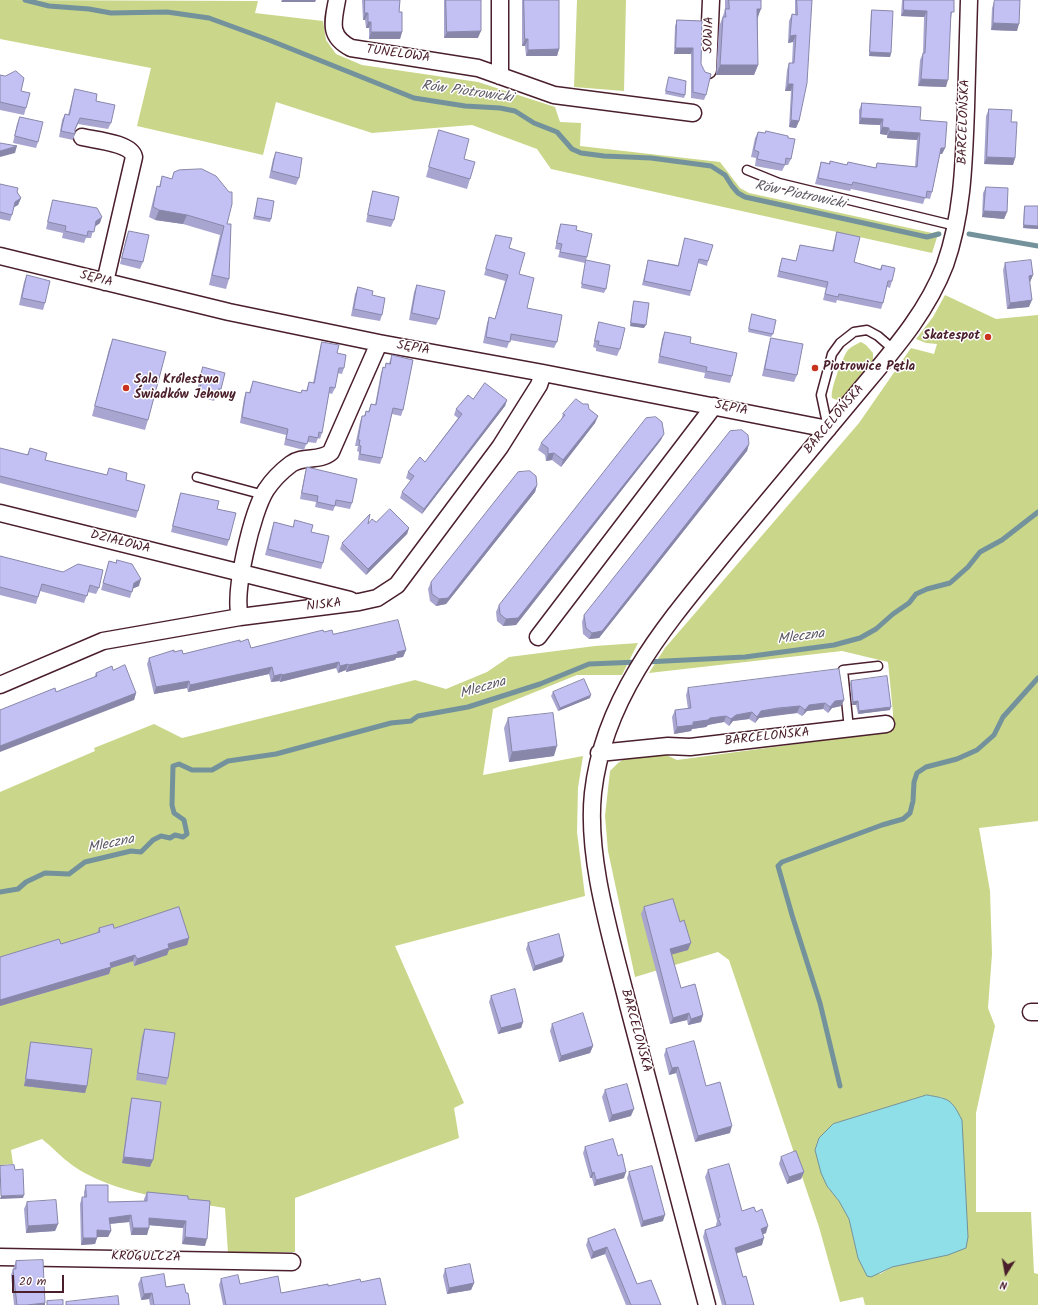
<!DOCTYPE html>
<meta charset="utf-8">
<style>
body{margin:0}
#map{position:relative;width:1038px;height:1305px;overflow:hidden;background:#fff;font-family:Kalam,sans-serif}
canvas{display:block}
.north{position:absolute;left:986px;top:1253px;width:40px;height:40px;-webkit-text-stroke:3px #fff;paint-order:stroke;rotate:191deg;font-size:11px;font-weight:700;line-height:16px;text-align:center;color:#4a1f2b}
.north::after{content:'';display:block;margin:auto;width:14px;height:18px;background:#4a1f2b;clip-path:polygon(50% 0,100% 100%,50% 72%,0 100%)}
.scale{position:absolute;left:12px;top:1275px;width:52px;height:18px;box-sizing:border-box;border:2px solid #4a1f2b;border-top:0;padding-left:5px;font-size:12px;line-height:14px;white-space:nowrap;color:#4a1f2b;-webkit-text-stroke:3px #fff;paint-order:stroke}
</style>
<div id="map">
<canvas width="1038" height="1305"></canvas>
<div class="north">N</div>
<div class="scale">20 m</div>
</div>
<script>
const c = document.querySelector('canvas').getContext('2d');
c.lineJoin = 'round';
function paint(path, color) {
  c.fillStyle = color;
  c.fill(path, 'evenodd');
}
function strokePath(path, color, width, dash) {
  c.strokeStyle = color;
  c.lineWidth = width;
  c.lineCap = dash ? 'butt' : 'round';
  c.setLineDash(dash || []);
  c.stroke(path);
}
function label(font, color, halo, rows, align = 'center') {
  c.font = font + ' Kalam,sans-serif';
  c.lineWidth = 3;
  c.setLineDash([]);
  c.textBaseline = 'middle';
  c.strokeStyle = halo;
  c.fillStyle = color;
  for (const [text, x, y, turn = 0] of rows) {
    c.save();
    c.translate(x, y);
    c.rotate((+turn || 0) * Math.PI / 180);
    c.textAlign = isNaN(turn) ? turn : align;
    if (halo) c.strokeText(text, 0, 0);
    c.fillText(text, 0, 0);
    c.restore();
  }
}
const green = new Path2D(`
 M0,0L258,1L255,13L323,21L326,40L336,54L362,65L478,82L555,107L560,122L581,123L580,146L720,162L740,188L749,193L932,233L939,231L932,253L551,169L537,149L472,125L372,133L276,102L263,155L137,126L151,68L0,39Z
 M577,0H626L624,91L574,87Z
 M945,295L996,319L1038,315V821L979,828L990,891L992,954L988,1008L995,1026L976,1113V1212H1031L1034,1273L1038,1274V1305H865L863,1297L840,1302L819,1227L729,960L718,952L635,977L608,851L605,816L610,771L618,763L629,756L664,754L677,760L893,731V713L888,662L842,651L649,673L665,648L859,423L911,348L934,354L937,344L926,343L916,339L933,317ZM927,1095L944,1098L933,1258L892,1267L880,1274L858,1258L849,1219L839,1201L827,1186L815,1150L819,1138L833,1124Z
 M861,342L866,345L873,353V360L841,399L837,400L832,398C830,390 841,362 846,353C849,347 855,345 861,342Z
 M638,643L622,675H577L493,709L483,775L583,756L578,788L577,832L585,896L395,946L464,1103L454,1108L459,1138L295,1198V1252L228,1253L225,1208C177,1200 112,1194 72,1165C61,1157 52,1147 42,1139L11,1150L13,1164L0,1165V792L95,751L94,748L154,724L182,738L415,680L446,689L487,672L509,657L595,646Z`);
const water = new Path2D(`
 M927,1095C950,1099 951,1099 962,1120L968,1237L966,1248L948,1255L892,1267L871,1277L867,1276L858,1258L849,1219L839,1201L827,1186L821,1173L815,1150L819,1138L833,1124Z`);
const stream = new Path2D(`
 M25,0L49,6L89,9L111,13L167,12L209,18L269,40L414,98L465,106L500,108L515,111L534,123L557,132L572,149L581,153L604,156L651,158L711,166L725,175L732,186L738,193L745,197L927,237L939,234
 M969,234L1038,246
 M646,662L745,657L834,645L860,638L876,629L893,614L909,603L916,594L927,589L950,583L968,567L980,552L1002,540L1038,512
 M0,892L18,889L26,882L45,873L69,874L85,862L131,851L141,852L153,840L161,836L170,838L175,835L183,837L187,834L184,820L174,813L172,805L173,766L179,764L192,770H212L228,761L276,754L391,723L411,721L418,716L468,707L540,684L589,664L638,662
 M840,1086L820,1003L792,915L778,866L782,862L882,825L903,819L910,813L913,801L914,782L917,773L926,767L957,759L977,750L994,735L1003,717L1038,678`);
const service = new Path2D(`
 M747,170L779,183L956,226
 M828,428L821,395L832,354L840,343L854,332L867,330L878,336L894,350
 M197,477L264,495
 M849,729L843,670L878,666`);
const minor = new Path2D(`
 M337,0C333,22 328,36 351,48L478,68L554,95L693,113
 M500,0V76
 M708,70L711,0
 M82,137C95,140 131,143 134,157L105,282
 M0,256L229,312L379,343L543,373L828,429
 M0,513L350,600
 M240,617C233,592 252,512 266,490C272,481 283,470 291,464C303,455 320,462 331,452L379,343
 M538,637L714,406
 M0,685L103,641L240,617L359,602L377,598L397,585L500,447L539,385L543,373
 M599,753L668,746L690,747L886,724
 M1031,1012H1038
 M0,1257L292,1262
 M707,1305C681,1205 654,1105 628,1005C612,940 586,859 593,793C604,693 671,619 731,545C773,495 814,445 856,395C889,355 926,315 945,265C963,214 964,161 966,108C967,72 968,36 969,0`);
const wall = new Path2D(`
 M362,0H400L399,12L402,32L400,39H369V28H366L365,20H363Z
 M444,0H481L478,38H444Z
 M522,0H559V49L557,56H526L525,46H522Z
 M725,0H761L758,18V65L754,75H716L719,27L725,10Z
 M795,0H812L799,121L796,128L789,127L791,91H785L787,70L789,63H792L793,42L788,43L789,21L792,14L795,15Z
 M902,0H954L951,18L946,87L918,86L920,60L923,53L924,17L901,16Z
 M994,2L1017,31L991,30L992,8Z
 M872,10L891,53L890,57L869,56L871,13Z
 M677,20L702,21L701,64L706,95L704,100L691,98V54H674L675,26Z
 M0,75L21,91L26,108L24,115L0,110Z
 M669,77L685,95L684,98L665,94Z
 M75,89L96,101L111,123L108,129L78,124L75,130V134L73,140L59,137L62,120L65,114L68,115L73,95Z
 M862,103L920,120L945,148L942,154H940L932,192L930,199L925,198L923,204L851,189L850,191L815,184L819,169L821,162L829,163L830,161L847,165L848,162L876,168L877,163L915,167L917,140L887,138V135L880,134V125L859,124V110Z
 M989,109L1011,122L1015,158L1013,165L984,164L986,116Z
 M20,117L38,142L36,148L13,143L17,124Z
 M439,130L464,159L470,179L467,189L426,177L436,140Z
 M758,132L788,138L791,159L788,165H785L782,171L755,166L756,158L751,157L755,138Z
 M276,152L299,178L296,185L269,178L273,159Z
 M174,172L227,224L229,279L226,289L209,285L220,235L183,224L155,220L149,217L154,196L157,186L159,187L162,176L172,179Z
 M0,184L17,192L21,198L18,205L13,208L12,215L10,221L0,219Z
 M986,187L1007,212L1004,219L982,217L983,193Z
 M373,191L394,220L391,227L366,222L371,198Z
 M258,198L271,219L270,222L253,219Z
 M53,200L100,223L94,227L91,238H86L84,243L62,238L63,233L46,229L51,207Z
 M1025,206H1038V229L1023,228L1024,209Z
 M561,224L587,257L585,263L558,257L560,250L555,249L559,229Z
 M129,231L143,262L140,269L120,264L126,238Z
 M837,232L854,262L880,269L882,265L892,281L890,288L887,287L883,303L881,309L837,300L836,303L823,300L826,288L777,277L780,265L782,258L796,261L800,245L832,251L835,238Z
 M496,235L509,248L519,274L527,308L557,342L554,348L510,340L507,348L483,343L487,323L489,317L495,319L505,281L484,275Z
 M685,238L708,261L707,266L698,263L691,291L690,296L642,285L647,264L648,260L678,265Z
 M586,260L606,289L604,293L581,288L585,264Z
 M1005,263L1033,275L1030,282H1029V307L1007,309L1003,270Z
 M27,275L45,303L43,310L19,305L24,282Z
 M417,285L439,319L436,325L409,320L414,292Z
 M358,287L382,315L380,321L351,316L355,294Z
 M634,301L644,328L630,326L633,304Z
 M752,314L773,334L771,337L748,332Z
 M599,322L620,349L617,356L596,351V348L593,347L597,329Z
 M665,332L732,376L730,383L704,378L705,373L658,363L662,339Z
 M771,338L797,375L794,382L762,376L769,344Z
 M113,339L148,420L145,430L92,416L109,349Z
 M322,342L337,353L344,368L342,374L337,373L335,388L332,394L329,393L322,433L320,439L318,438L316,443L307,442L304,450L284,445L286,435L240,423L244,398L246,392L249,393L253,381L301,393L302,390L306,391L309,382L313,383L320,348Z
 M392,355L403,410L401,416L392,414L382,458L380,464L358,460L359,452L357,451L358,446H355L360,422L362,416H364L366,411L368,412L371,404L375,405L381,373L383,367L385,368L386,363H389Z
 M203,367L221,389L218,396L216,395L214,401L197,396L199,390H197Z
 M473,399L507,400L505,406L422,514L400,498L402,492L411,481L406,478L408,472L425,462L458,418L454,415L456,409Z
 M589,409L598,416L595,423L561,467L552,460L546,461L545,455L538,450L541,443L561,420L563,414Z
 M661,440L516,625L503,626L497,621L496,612L499,605Z
 M749,444L747,451L599,638L589,639L583,634L582,622L584,615Z
 M0,448L27,455L30,448L45,460L107,475L109,468L126,480L138,511L136,518L0,483Z
 M307,467L352,503L350,509L335,506L333,511L315,507L316,502L300,499L305,473Z
 M537,485L535,492L446,604L436,606L430,601L428,589L431,582Z
 M181,493L217,509L229,540L227,546L171,532L179,498Z
 M295,520L311,532L323,563L321,569L265,555L272,528L274,522L293,527Z
 M376,522L409,528L407,534L366,575L340,549L342,543L368,524Z
 M0,556L99,588L96,594L88,592L84,603L40,591L36,604L0,595Z
 M109,561L139,586L133,588L130,598L101,590Z
 M324,632L406,650L403,657L396,658L395,660L346,672V670L338,673L336,668L280,682L279,681L271,682L269,674L188,692L187,688L154,694L147,664L149,658L174,652L183,654L240,642L251,648Z
 M113,670L136,693L134,700L56,692L66,688L94,678L96,673Z
 M851,681L890,710L858,714L856,705H852L850,684Z
 M688,688L844,700L841,706L832,708L828,713L823,709L807,711L802,716L797,713L776,715L759,718L755,723L749,719L733,721L729,726L724,722L716,723L708,725L706,727L692,729L691,731L674,734L672,717L675,710L688,709L686,695Z
 M553,692L590,698L558,711L551,696Z
 M508,718L554,756L509,762L504,728Z
 M644,907L688,950L671,954L681,988L703,1015L701,1022L688,1025L687,1020L670,1024L641,914Z
 M99,928H114L189,938L187,945L169,950L167,955L134,966L133,961L111,968L109,974L0,1006V957L61,944L97,933Z
 M528,943L564,956L562,962L533,971L526,949Z
 M491,996L523,1022L521,1028L498,1034L489,1002Z
 M552,1024L593,1046L590,1053L559,1062L550,1031Z
 M145,1029L168,1078L166,1085L136,1080L142,1036Z
 M31,1042L87,1086L85,1093L24,1086L29,1049Z
 M666,1049L706,1086L730,1133L695,1142L676,1073L669,1075L664,1055Z
 M605,1090L631,1116L609,1122L602,1097Z
 M132,1098L150,1167L122,1163L130,1105Z
 M585,1147L624,1178L594,1186L592,1178H590L583,1153Z
 M781,1157L804,1172L801,1179L787,1184L779,1164Z
 M708,1170L742,1211L756,1212L766,1233L763,1234L762,1245L736,1253L743,1277L754,1305H722L703,1237L705,1230L716,1226V1225L717,1221L705,1177Z
 M629,1172L663,1221L641,1227L627,1178Z
 M86,1185L108,1202L144,1201V1199L147,1192L188,1199L205,1246L182,1244L183,1228L149,1225L147,1235H131L129,1222L110,1224L111,1231L108,1237H97L95,1244L81,1245L80,1204L82,1197H84V1192Z
 M27,1202L58,1224L55,1231L26,1233L24,1209Z
 M615,1229L637,1284L661,1305H626L605,1254L591,1259L586,1245L588,1239Z
 M16,1261L45,1303V1305H14L11,1275Z
 M445,1269L474,1283L471,1290L447,1294L443,1276Z
 M141,1278L186,1293L190,1305H150L149,1299L141,1300L138,1284Z
 M221,1279L281,1293L328,1286L361,1282L386,1305H223L219,1285Z`);
const shadedWall = new Path2D(`
 M282,0H316L315,2H281Z
 M757,9H761L757,19Z
 M904,10L927,11L924,17L901,16Z
 M365,13H368L365,20H363Z
 M368,22H371L369,28H366Z
 M993,23L1019,24L1017,31L991,30Z
 M481,31L478,38H444L447,32Z
 M371,32H402L400,39H369Z
 M796,35L793,42L788,43L790,36Z
 M525,39H528L525,46H522Z
 M676,48H693L691,54H674Z
 M559,49L557,56H526L528,50Z
 M870,52L891,53L890,57L869,56Z
 M720,65H758L754,75H716Z
 M921,79L948,80L946,87L918,86Z
 M788,84H793L791,91H785Z
 M861,118L883,119L880,125L859,124Z
 M791,120L799,121L796,128L789,127Z
 M882,127L889,128L887,135L880,134Z
 M889,131L920,133L917,140L887,138Z
 M17,146L15,153L0,157V151Z
 M941,148H945L942,154H939Z
 M987,157L1015,158L1013,165L984,164Z
 M21,198L18,205L12,208L15,202Z
 M159,210L187,215L183,224L155,220Z
 M984,211L1007,212L1004,219L982,217Z
 M102,217L100,223L93,228L96,221Z
 M1024,225L1038,226V229L1023,228Z
 M1033,275L1030,282H1026L1029,276Z
 M1032,300L1029,307L1007,309L1010,303Z
 M631,323L646,325L644,328L630,326Z
 M507,400L505,406L422,514L424,509Z
 M598,416L595,423L561,467L563,460Z
 M664,434L661,440L516,625L503,626L506,619Z
 M749,444L747,451L599,638L589,639L592,633Z
 M554,453L552,460L546,461L548,454Z
 M537,485L535,492L446,604L436,606L439,599Z
 M409,528L407,534L366,575L368,569Z
 M141,579L139,586L132,589L134,583Z
 M406,650L403,657L396,658L395,660L346,672L349,665Z
 M339,662L336,668L280,682L282,675Z
 M348,664L346,670L338,673L340,666Z
 M272,667L269,674L188,692L190,685Z
 M282,674L279,681L271,682L274,676Z
 M189,681L187,688L154,694L156,687Z
 M136,693L134,700L0,752V746Z
 M591,695L590,698L558,711L560,708Z
 M844,700L841,706L832,708L828,713L830,707L835,701Z
 M858,701L856,705H852L853,702Z
 M825,703L823,709L807,711L802,716L805,710L809,705Z
 M800,706L797,713L759,718L755,723L757,717L761,711Z
 M891,707L890,710L858,714L859,711Z
 M752,712L749,719L733,721L729,726L731,719L736,715Z
 M726,716L724,722L708,725L706,727L692,729L691,731L674,734L677,727L710,718Z
 M557,746L554,756L509,762L512,752Z
 M189,938L187,945L169,950L167,955L134,966L137,959L168,944Z
 M691,943L688,950L667,956L670,949Z
 M135,955L133,961L111,968L109,974L0,1006V1000L110,963Z
 M564,956L562,962L533,971L535,966Z
 M689,1013L687,1020L670,1024L673,1018Z
 M703,1015L701,1022L688,1025L691,1019Z
 M523,1022L521,1028L498,1034L501,1028Z
 M593,1046L590,1053L559,1062L561,1056Z
 M678,1067L676,1073L669,1075L672,1068Z
 M26,1079L87,1086L85,1093L24,1086Z
 M634,1109L631,1116L609,1122L612,1115Z
 M732,1126L730,1133L695,1142L698,1136Z
 M124,1157L153,1160L150,1167L122,1163Z
 M594,1172L592,1178H590L592,1173Z
 M626,1172L624,1178L594,1186L596,1180Z
 M804,1172L801,1179L787,1184L789,1177Z
 M24,1195L23,1198L0,1199L1,1196Z
 M131,1215L129,1222L107,1224L109,1218Z
 M665,1215L663,1221L641,1227L643,1221Z
 M149,1218L186,1221L183,1228L147,1225Z
 M58,1224L55,1231L26,1233L28,1226Z
 M768,1226L766,1233L759,1236L761,1229Z
 M133,1228H149L147,1235H131Z
 M97,1230L111,1231L108,1237H95Z
 M185,1237L207,1239L205,1246L182,1244Z
 M83,1238H97L95,1244L81,1245Z
 M764,1238L762,1245L732,1255L735,1248Z
 M607,1247L605,1254L591,1259L593,1252Z
 M474,1283L471,1290L447,1294L449,1288Z
 M152,1293L149,1299L141,1300L144,1294Z
 M45,1303V1305H27Z`);
const building = new Path2D(`
 M365,0H400L399,12H402V32H371V22H368V13H365Z
 M446,0H481V31L447,32Z
 M524,0H559V49L528,50V39H525Z
 M729,0H761V9H757L758,65H720L723,17H726L725,9H729Z
 M797,0H812L807,83L799,121L791,120L793,84H788L789,63H794L796,35L790,36L792,14L797,15Z
 M904,0H954V12H951L948,80L921,79L923,53H925L927,11L904,10Z
 M995,0H1020L1019,24L993,23L994,2Z
 M872,10L893,11L891,53L870,52Z
 M677,20L702,21L701,64L705,72L711,74L706,95L693,92V48H676Z
 M16,71L24,78L21,91L30,93L26,108L0,102V75L5,76Z
 M669,77L686,81L685,95L666,91Z
 M75,89L97,94L96,101L115,105L111,123L80,118L75,129V134L61,131L65,114L69,115Z
 M862,103L921,107L920,120L947,122L945,148H941L932,192L927,191L926,198L853,182L852,185L818,178L821,162L830,164V161L847,165L848,162L876,168L877,163L917,167L920,133L889,131V128L882,127L883,119L861,118Z
 M989,109L1012,110L1011,122H1017L1015,158L987,157Z
 M20,117L43,122L38,142L15,136Z
 M439,130L469,139L464,159L475,162L470,179L429,167Z
 M766,131L788,136V138L795,139L791,159L786,158L785,165L757,159L759,152L754,150L758,132L765,133Z
 M0,143L17,146L0,151Z
 M276,152L302,158L299,178L272,171Z
 M202,169L216,176L229,192H232V204L227,224H231L229,279L212,275L224,226L187,215L159,210L153,207L157,186L160,187L162,176L172,179L174,172L179,170Z
 M0,184L18,188L17,192L21,198L15,202L12,215L0,212Z
 M986,187L1008,188L1007,212L984,211Z
 M373,191L399,197L394,220L368,215Z
 M258,198L274,201L271,219L255,216Z
 M53,200L97,208L102,217L96,221L94,232L88,231L87,236L65,231L66,226L48,222Z
 M1025,206H1038V226L1024,225Z
 M561,224L577,226L576,230L592,234L587,257L560,252L562,244L557,243Z
 M129,231L149,235L143,262L122,258Z
 M837,232L860,237L854,262L881,270L882,265L895,268L892,281H888L883,303L839,294L838,297L825,294L828,282L779,271L782,258L796,261L800,245L833,251Z
 M496,235L512,238L509,248L525,253L519,274L534,278L527,308L562,315L557,342L511,334L510,342L486,337L489,317L495,319L508,275L486,269Z
 M685,238L713,245L708,261L699,259L691,291L644,281L648,260L678,266Z
 M586,260L610,265L606,289L582,284Z
 M1031,260L1033,275L1029,276L1032,300L1010,303L1005,263Z
 M27,275L50,281L45,303L22,298Z
 M417,285L445,291L439,319L412,313Z
 M358,287L373,291L372,295L385,298L382,315L354,309Z
 M634,301L649,303L646,325L631,323Z
 M752,314L776,320L773,334L749,329Z
 M599,322L625,328L620,349L598,345L599,341H595Z
 M665,332L691,337L690,343L737,353L732,376L706,371L707,367L660,356Z
 M771,338L803,344L797,375L765,369Z
 M113,339L166,352L148,420L95,406Z
 M322,342L339,345L337,353L346,355L344,368H339L335,388L330,387L322,433L319,432L318,438L309,436L307,444L286,439L288,429L242,417L246,392L250,393L253,381L301,393L302,390L307,391L309,382L314,383Z
 M392,355L413,360L403,410L393,408L382,458L360,454L361,446L359,445L360,440H358L362,416H365L366,411L369,412L371,404L376,405L383,367L385,368L386,363L390,364Z
 M203,367L225,373L221,389H218L216,395L199,390L201,384H199Z
 M485,383L507,400L424,509L402,492L414,476L408,472L420,457L425,462L462,414L456,409L468,395L473,399Z
 M576,399L583,404H588L589,409L598,416L563,460L554,453L548,454V448L541,443L565,415L563,414Z
 M656,417L662,422L664,434L518,618L506,619L500,614L499,605L646,418Z
 M742,430L748,435L749,444L602,631L592,633L586,628L584,615L730,431Z
 M0,448L28,455L30,448L47,453L45,460L107,475L109,468L127,473L126,480L145,485L138,511L0,476Z
 M307,467L357,479L352,503L336,500L335,506L317,502L318,496L302,493Z
 M530,471L536,476L537,485L448,598L439,599L432,594L431,582L518,472Z
 M181,493L219,501L217,509L236,513L229,540L173,526Z
 M390,509L409,528L368,569L342,543L370,514L368,524L372,519L376,522Z
 M295,520L313,525L311,532L329,536L323,563L268,549L274,522L293,527Z
 M0,556L63,572L78,564L103,570L99,588L90,585L87,596L42,584L38,597L0,587Z
 M117,560L132,564L141,579L134,583L132,592L103,583L109,561L116,563Z
 M398,620L406,650L397,652L398,654L349,665L348,664L340,666L339,662L282,675V674L274,676L272,667L190,685L189,681L156,687L149,658L174,650V652L182,650L183,654L240,640V642L248,639L251,648L323,630L324,632L332,630L333,634Z
 M125,665L136,693L0,746V710L55,688L56,692L66,688L97,676L96,673L112,666L113,670Z
 M839,669L844,700L835,701L830,707L825,703L809,705L805,710L800,706L778,708L761,711L757,717L752,712L736,715L731,719L726,716L710,718L708,720L693,722V725L677,727L675,710L691,708L688,688Z
 M887,676L891,707L859,711L858,701L853,702L851,681Z
 M584,679L591,695L560,708L553,692Z
 M553,713L557,746L512,752L508,718Z
 M673,899L680,922L684,920L691,943L670,949L681,988L695,984L703,1015L691,1019L689,1013L673,1018L644,907Z
 M179,907L189,938L168,944L169,948L137,959L135,955L110,963L111,967L0,1000V957L59,939L61,944L100,932L99,928L113,924L114,928Z
 M559,934L564,956L535,966L528,943Z
 M515,989L523,1022L501,1028L491,996Z
 M583,1013L593,1046L561,1056L552,1024Z
 M145,1029L175,1033L168,1078L138,1073Z
 M694,1041L706,1086L720,1082L732,1126L698,1136L678,1067L672,1068L666,1049Z
 M31,1042L92,1049L87,1086L26,1079Z
 M627,1084L634,1109L612,1115L605,1090Z
 M132,1098L161,1102L153,1160L124,1157Z
 M613,1139L618,1156L622,1154L626,1172L596,1180L594,1172L592,1173L585,1147Z
 M796,1151L804,1172L789,1177L781,1157Z
 M729,1164L742,1211L754,1207L756,1212L762,1209L768,1226L761,1229L764,1238L735,1248L743,1277L746,1276L754,1305H726L705,1230L721,1225L718,1218L720,1217L708,1170Z
 M14,1165L15,1170L23,1169L24,1195L1,1196L0,1166Z
 M652,1166L665,1215L643,1221L629,1172Z
 M86,1185H108V1202L147,1201V1192L188,1196V1199L210,1201L207,1239L185,1237L186,1221L149,1218V1228H133L131,1215L109,1218L111,1231L97,1230V1238H83L82,1197H86Z
 M56,1200L58,1224L28,1226L27,1202Z
 M615,1229L637,1284L651,1280L661,1305H631L607,1247L593,1252L588,1239Z
 M43,1260L45,1303L27,1305H17L13,1269H16V1261Z
 M470,1264L474,1283L449,1288L445,1269Z
 M164,1274L166,1287L184,1284L186,1293H188L190,1305H154L152,1293L144,1294L141,1278Z
 M238,1275L240,1284L278,1276L281,1293L328,1284V1286L360,1279L361,1282L380,1278L386,1305H226L221,1279Z
 M118,1296L119,1305H66V1302Z
 M63,1300V1305H47V1301Z`);
const markers = [
 [988,337,4,"#c8321e"],
 [815,368,4,"#c8321e"],
 [126,388,4,"#c8321e"]
];
const streetNames = [
 ["SOWIA",710,35,-88],
 ["TUNELOWA",398,55,8],
 ["BARCELOŃSKA",965,122,-88],
 ["SĘPIA",96,280,14],
 ["SĘPIA",413,349,10],
 ["SĘPIA",731,409,12],
 ["BARCELOŃSKA",835,420,-50],
 ["DZIAŁOWA",120,543,14],
 ["NISKA",324,606,-7],
 ["BARCELOŃSKA",767,738,-6],
 ["BARCELOŃSKA",635,1031,75],
 ["KROGULCZA",146,1258,1]
];
const poiNames = [
 ["Skatespot",980,337,"right"],
 ["Piotrowice Pętla",823,368],
 ["Sala Królestwa",134,381],
 ["Świadków Jehowy",134,396]
];
const waterNames = [
 ["Rów Piotrowicki",467,93,8],
 ["Rów Piotrowicki",800,196,12],
 ["Mleczna",801,638,-8],
 ["Mleczna",483,689,-16],
 ["Mleczna",111,845,-12]
];
paint(green, '#cad689');
paint(water, '#8edfe7');
strokePath(water, '#73929c', 1);
strokePath(stream, '#73929c', 5);
strokePath(service, '#4a1f2b', 11);
strokePath(minor, '#4a1f2b', 19);
strokePath(service, '#fff', 8);
strokePath(minor, '#fff', 16);
paint(wall, '#a8a6d1');
paint(shadedWall, '#8887aa');
paint(building, '#c3c1f3');
strokePath(building, '#8887aa', 1);
for (const [x, y, r, color] of markers) {
  const dot = new Path2D();
  dot.arc(x, y, r, 0, 2 * Math.PI);
  c.fillStyle = color;
  c.fill(dot);
  strokePath(dot, '#fff', 1.5);
}
label('13px', '#4a1f2b', '#fff', streetNames);
label('bold 13px', '#4a1f2b', '#fff', poiNames, 'left');
label('italic 14px', '#5e5963', '#fff', waterNames);
</script>
